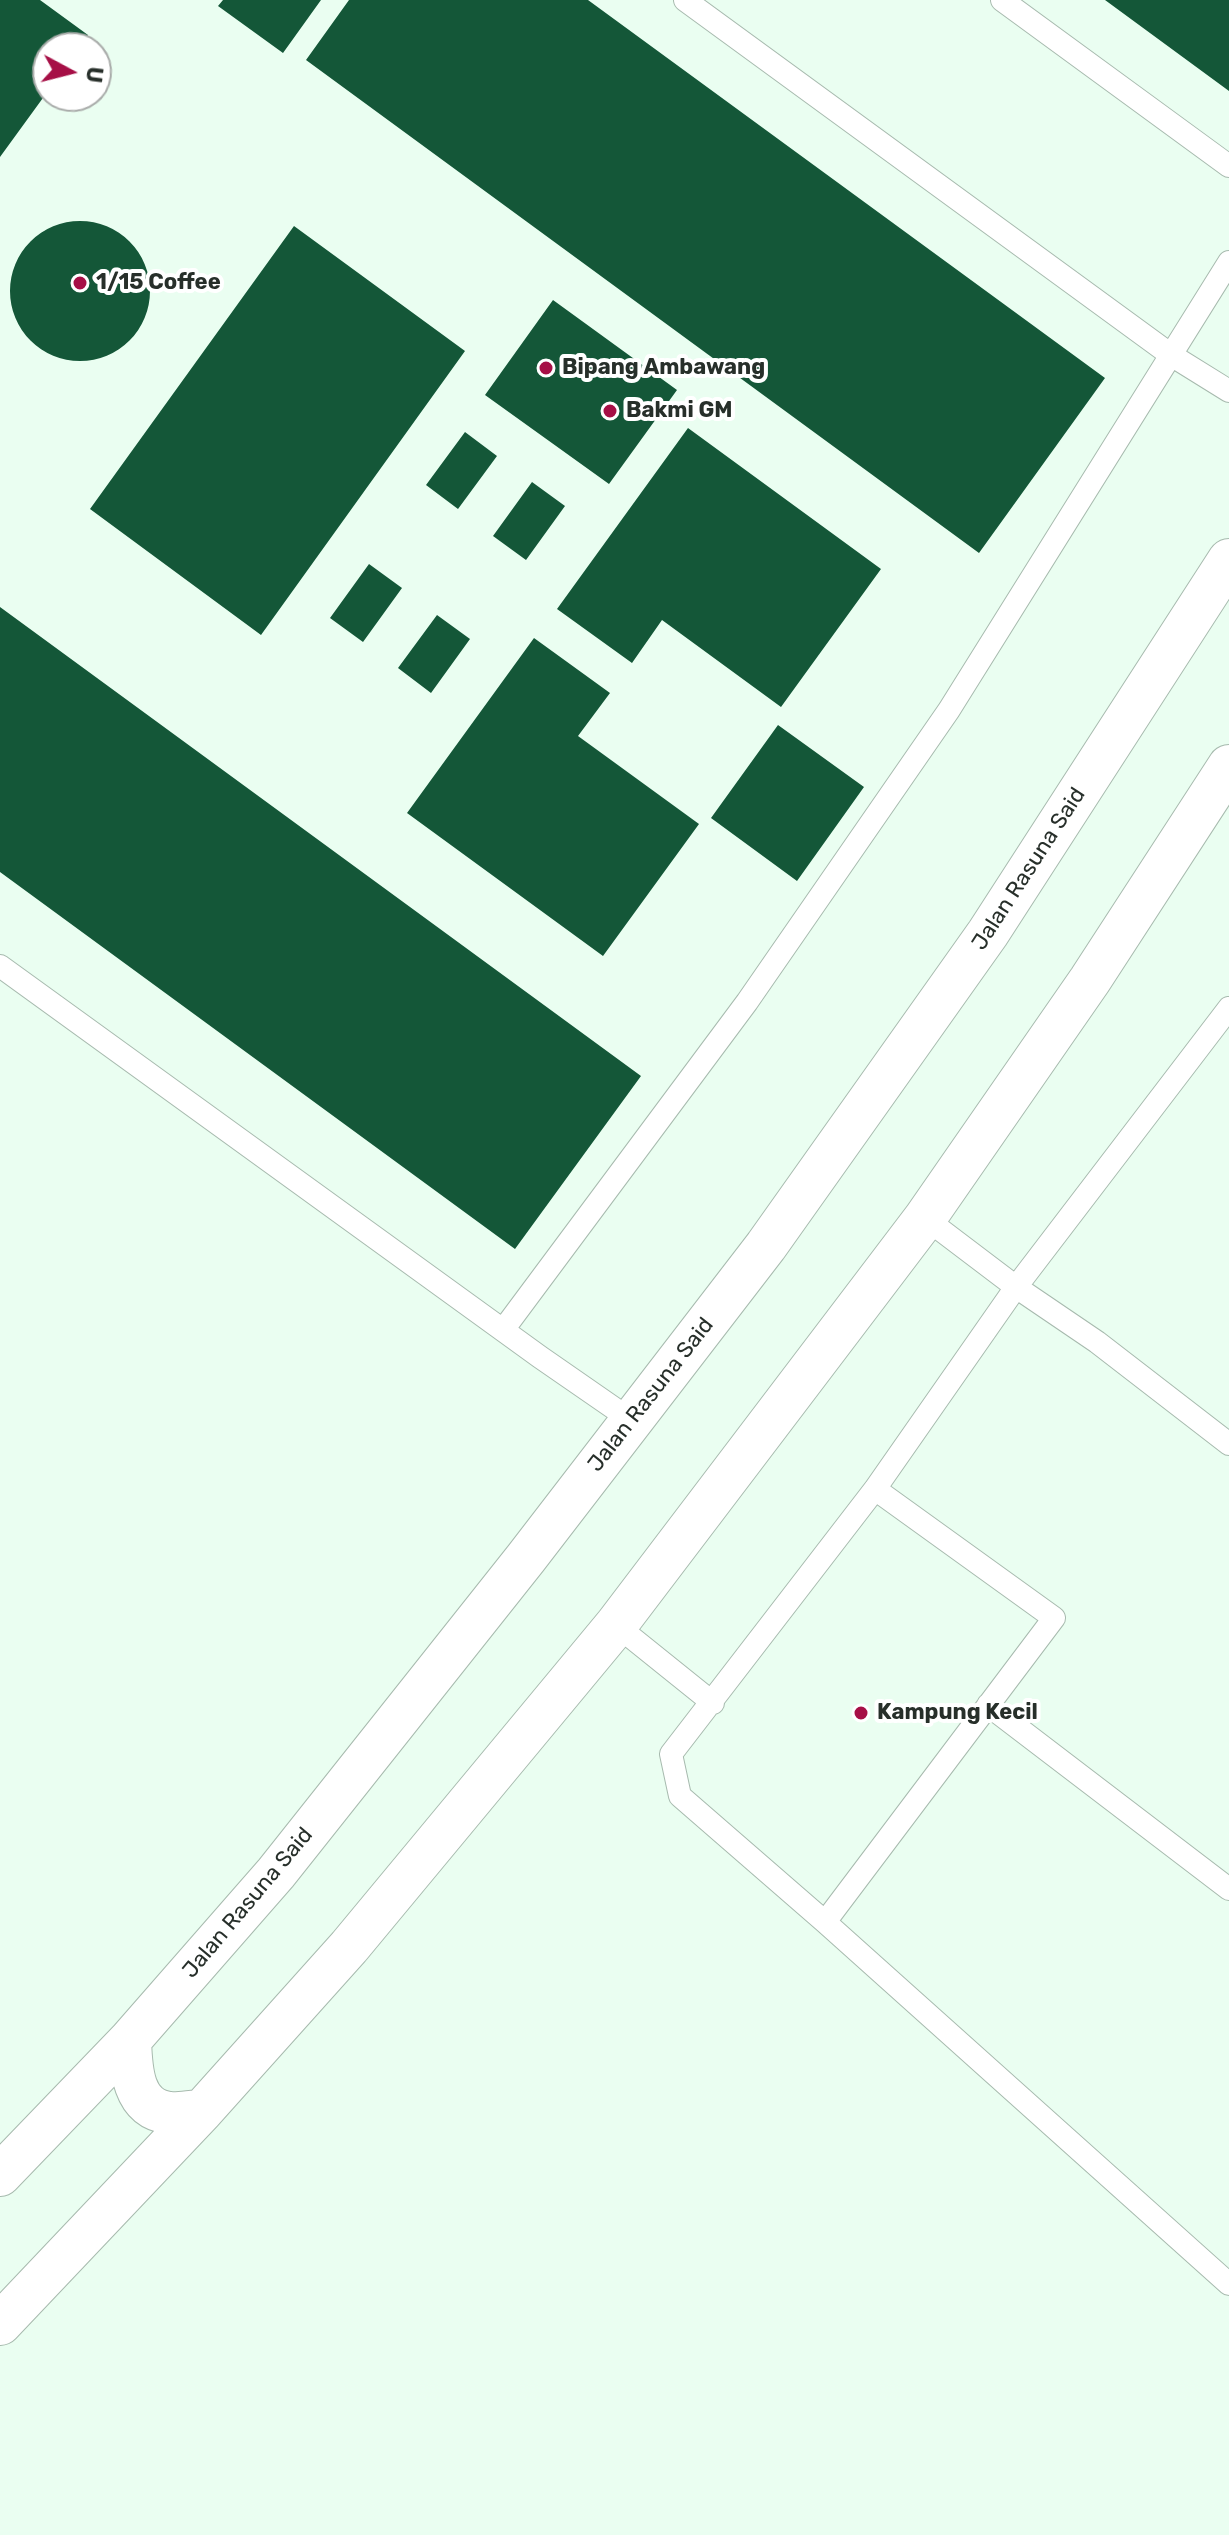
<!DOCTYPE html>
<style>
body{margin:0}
#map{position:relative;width:1229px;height:2535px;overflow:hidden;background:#eafef1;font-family:Rubik,sans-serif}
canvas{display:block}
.north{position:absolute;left:32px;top:32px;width:80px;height:80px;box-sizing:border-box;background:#fff;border:2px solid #a9acaa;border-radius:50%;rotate:97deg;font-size:22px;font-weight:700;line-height:32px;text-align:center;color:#272f2a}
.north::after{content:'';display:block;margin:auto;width:28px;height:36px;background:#a60f46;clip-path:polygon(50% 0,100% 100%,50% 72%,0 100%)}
</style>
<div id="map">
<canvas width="1229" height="2535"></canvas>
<div class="north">U</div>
</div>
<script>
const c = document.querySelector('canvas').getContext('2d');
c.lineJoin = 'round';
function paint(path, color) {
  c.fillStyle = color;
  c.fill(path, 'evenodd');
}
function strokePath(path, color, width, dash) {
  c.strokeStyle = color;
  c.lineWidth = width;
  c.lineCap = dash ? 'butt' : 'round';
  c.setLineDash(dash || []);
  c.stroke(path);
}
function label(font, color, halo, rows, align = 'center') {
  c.font = font + ' Rubik,sans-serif';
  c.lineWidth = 8;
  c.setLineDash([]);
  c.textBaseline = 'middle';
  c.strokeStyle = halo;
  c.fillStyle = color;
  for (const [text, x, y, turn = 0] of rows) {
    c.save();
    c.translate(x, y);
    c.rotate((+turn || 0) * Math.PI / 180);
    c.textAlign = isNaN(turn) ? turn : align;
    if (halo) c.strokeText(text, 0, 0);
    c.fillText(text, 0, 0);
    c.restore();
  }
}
const building = new Path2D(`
 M0,0H40L88,35L79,48H48V91L0,157Z
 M223,0H321L283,53L218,6Z
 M349,0H588L1105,378L979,553L306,60Z
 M1105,0H1229V91Z
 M10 291a70 70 0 1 1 140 0a70 70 0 1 1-140 0Z
 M294,226L465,351L261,635L90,509Z
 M553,300L677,390L609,484L485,395Z
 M688,428L881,569L781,707L662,620L632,663L557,609Z
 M465,432L497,456L458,509L426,485Z
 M532,482L565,506L526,560L493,536Z
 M369,564L402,588L363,642L330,618Z
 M0,607L641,1076L515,1249L0,872Z
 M437,615L470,639L431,693L398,668Z
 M534,638L610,693L578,736L699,824L603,956L407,813Z
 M778,725L864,787L797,881L711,818Z`);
const service = new Path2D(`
 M685,0L1171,355L1229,391
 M1002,0L1229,166
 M0,966L540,1357L631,1420
 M1229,1008L1016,1287L1097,1342L1229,1444
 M925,1218L1016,1287L875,1489L671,1754L680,1796L825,1922L1229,2284
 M503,1330L747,1002L949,710L1229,262
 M616,1625L713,1703
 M988,1705L1229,1889
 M825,1922L1054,1618L875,1489`);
const minor = new Path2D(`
 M130,2040C131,2069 132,2108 169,2113C179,2114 192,2111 202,2111
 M0,2175L130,2040L276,1873L526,1558L766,1246L988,933L1229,560
 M0,2324L202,2111L349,1947L616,1625L925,1218L1090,980L1229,766`);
const markers = [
 [80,283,8,"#a60f46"],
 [546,368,8,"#a60f46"],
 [610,411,8,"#a60f46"],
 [861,1713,8,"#a60f46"]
];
const poiNames = [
 ["1/15 Coffee",96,283],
 ["Bipang Ambawang",562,368],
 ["Bakmi GM",626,411],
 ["Kampung Kecil",877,1713]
];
const streetNames = [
 ["Jalan Rasuna Said",1029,869,-57],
 ["Jalan Rasuna Said",651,1395,-52],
 ["Jalan Rasuna Said",248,1903,-50]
];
paint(building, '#145738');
strokePath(service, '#a7baae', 24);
strokePath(minor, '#a7baae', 44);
strokePath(service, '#fff', 22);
strokePath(minor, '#fff', 42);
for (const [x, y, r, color] of markers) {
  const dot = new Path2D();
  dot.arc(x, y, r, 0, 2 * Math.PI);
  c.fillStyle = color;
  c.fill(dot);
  strokePath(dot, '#fff', 3);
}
label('bold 22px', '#272f2a', '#fff', poiNames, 'left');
label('22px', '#272f2a', '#fff', streetNames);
</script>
